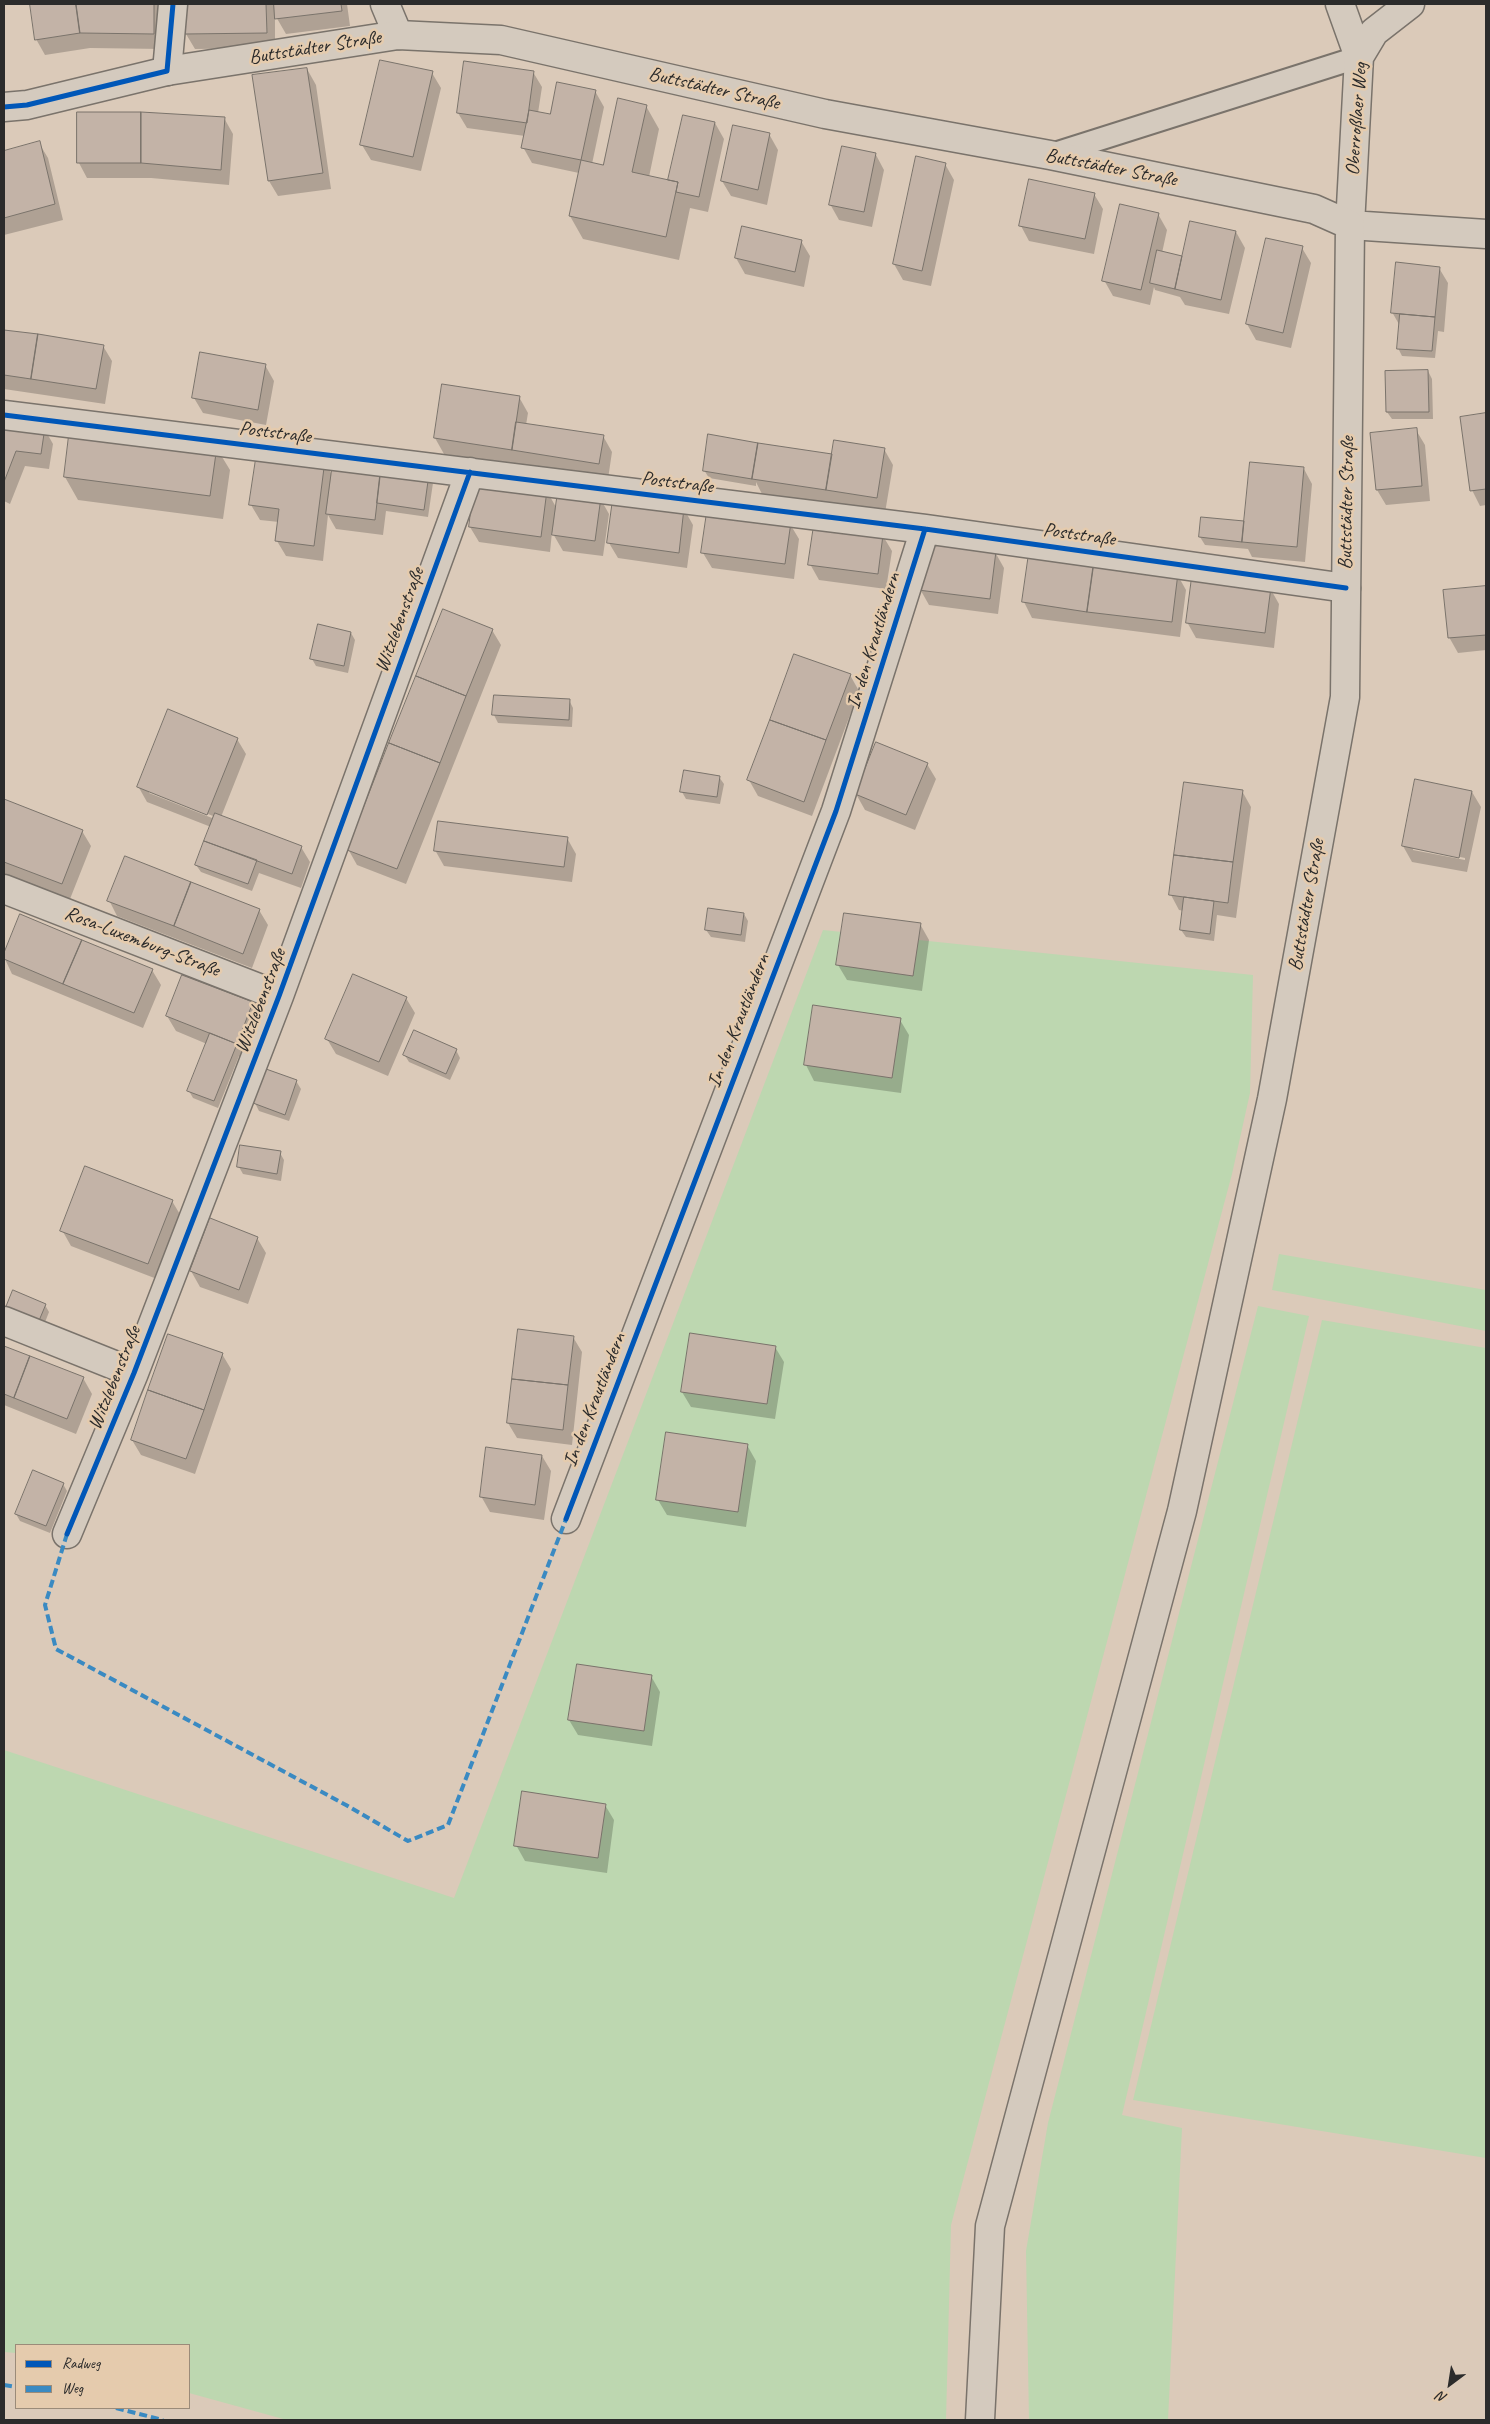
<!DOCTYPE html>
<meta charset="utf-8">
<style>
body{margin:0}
#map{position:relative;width:1490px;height:2424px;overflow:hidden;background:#dbcab9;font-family:Caveat,sans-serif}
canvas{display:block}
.frame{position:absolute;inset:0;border:5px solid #2b2b2b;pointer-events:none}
.legend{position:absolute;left:15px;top:2344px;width:175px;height:65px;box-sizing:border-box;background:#e5cbad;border:1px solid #9b8b79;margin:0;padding:6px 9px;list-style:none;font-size:15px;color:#2b2b2b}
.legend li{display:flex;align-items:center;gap:10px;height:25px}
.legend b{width:25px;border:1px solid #9b8b79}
.north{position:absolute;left:1425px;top:2359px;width:50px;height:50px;-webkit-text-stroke:4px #e5cbad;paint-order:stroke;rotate:211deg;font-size:14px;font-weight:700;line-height:20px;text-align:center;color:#2b2b2b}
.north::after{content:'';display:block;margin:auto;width:18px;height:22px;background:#2b2b2b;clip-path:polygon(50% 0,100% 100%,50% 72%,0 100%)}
</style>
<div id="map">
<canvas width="1490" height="2424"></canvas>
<div class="frame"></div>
<ul class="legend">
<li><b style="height:6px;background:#0057b8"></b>Radweg</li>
<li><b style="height:6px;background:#3a8ac2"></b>Weg</li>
</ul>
<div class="north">N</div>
</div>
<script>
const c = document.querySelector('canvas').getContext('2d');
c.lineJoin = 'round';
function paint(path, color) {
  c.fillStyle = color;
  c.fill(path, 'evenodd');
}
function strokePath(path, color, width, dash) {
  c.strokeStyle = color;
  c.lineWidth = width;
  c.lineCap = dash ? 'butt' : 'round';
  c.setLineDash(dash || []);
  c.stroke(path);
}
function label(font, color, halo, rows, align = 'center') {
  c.font = font + ' Caveat,sans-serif';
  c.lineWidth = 5;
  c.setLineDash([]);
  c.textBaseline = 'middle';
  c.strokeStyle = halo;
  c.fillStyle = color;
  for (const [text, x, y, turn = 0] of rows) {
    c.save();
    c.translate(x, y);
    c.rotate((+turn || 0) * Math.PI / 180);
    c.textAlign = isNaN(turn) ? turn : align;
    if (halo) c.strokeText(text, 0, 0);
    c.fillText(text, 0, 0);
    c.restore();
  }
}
const green = new Path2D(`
 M823,930L1253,975L1250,1093L1232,1174L951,2225L946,2420H287L189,2393V2345H16V2353L4,2352V1750L454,1898Z
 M1279,1254L1486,1290V1331L1272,1290Z
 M1258,1306L1309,1316L1122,2115L1182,2128L1168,2420H1029L1026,2251L1048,2123Z
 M1322,1320L1486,1348V2158L1133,2100Z`);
const shadow = new Path2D(`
 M31,4H162V49L90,48L45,55L36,39Z
 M186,4H347L350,26L286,34L275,15V48L195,49L186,34Z
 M307,69L316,85L331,189L278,196L269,181L254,76Z
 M533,72L542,87L538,113L551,116L595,91L604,107L592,164L604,167L646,106L659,129L649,177L669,181L715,123L724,139L708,212L690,208L679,260L583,239L570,216L579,173L532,163L523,147L525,136L467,128L458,113Z
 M432,73L441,88L421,171L371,160L362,145Z
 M224,118L233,134L229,185L151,178H87L79,163Z
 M769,134L778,150L767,205L731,196L722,181Z
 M39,143L48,158L63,220L4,235V152Z
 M876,155L884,170L872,227L839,220L830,204Z
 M945,164L954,180L931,286L903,280L894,264Z
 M1094,194L1103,209L1094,254L1029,241L1021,226Z
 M1158,214L1167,230L1162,253L1181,257L1183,259L1236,232L1245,248L1229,314L1185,305L1180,297L1155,290L1154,287L1150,305L1113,296L1104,280Z
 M743,228L801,241L810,256L804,287L745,274L736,258Z
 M1302,248L1311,263L1291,348L1256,340L1247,324Z
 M1439,268L1448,283L1444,332L1438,331L1435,358L1402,356L1398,348L1400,326L1392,312Z
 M4,333L103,346L112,361L105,404L4,389Z
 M265,365L274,381L266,425L203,413L194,398Z
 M1428,371L1432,379L1433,419H1392L1387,412L1386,372Z
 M519,397L528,413L526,425L603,436L612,452L608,479L444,454L435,438Z
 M1486,415V505L1480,506L1472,490L1462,418Z
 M4,421L44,428L53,444L49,469L25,466L10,504L4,501Z
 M1416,430L1425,445L1430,501L1386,505L1377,490Z
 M216,447L230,470L223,519L78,500L65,477Z
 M884,449L893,465L885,513L762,494L756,482V486L709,478L704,470Z
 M325,462L332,475H428L433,483L428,517L386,511L383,535L336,529L328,515L323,561L286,556L277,541L279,522L260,520L251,505Z
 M1304,469L1312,484L1305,562L1252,557L1248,549L1205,545L1200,537L1202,518L1243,522L1245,525Z
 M547,491L557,509L600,498L609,514L603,556L563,551L552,532L550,552L479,542L470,527Z
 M684,509L693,525L687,568L618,558L609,543Z
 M790,524L799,539L794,579L712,568L703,553Z
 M883,536L892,551L886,589L819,580L810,564Z
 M995,552L1004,568L998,614L929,605L920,589Z
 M1177,574L1186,590L1180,637L1032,618L1024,602Z
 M1486,587V650L1458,653L1449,637L1444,591Z
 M1270,588L1279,604L1274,648L1196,638L1187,622Z
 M492,630L501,645L406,884L357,865L348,849Z
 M351,633L355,640L348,673L316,666L312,659Z
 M850,675L859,691L812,816L758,796L749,780Z
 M495,696L569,700L573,708L572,727L498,723L494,715Z
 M237,739L246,754L221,817L301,847L310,862L301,888L259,873L252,891L201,872L196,865L211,827L147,802L138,786ZM149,790L213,816L212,818L149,793Z
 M927,764L936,779L915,830L865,810L856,794Z
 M719,777L724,784L720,804L686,799L682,792Z
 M1242,791L1251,807L1236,918L1217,915L1214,941L1186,937L1181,930L1184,911L1179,910L1171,895Z
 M1472,792L1481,807L1467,872L1412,862L1403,846ZM1413,847L1465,858V860L1413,850Z
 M4,800L82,831L91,846L70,899L4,874Z
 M567,838L576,854L572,882L444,866L435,850Z
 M109,900L259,910L268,925L252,968L117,916Z
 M744,914L748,921L745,942L711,937L706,930Z
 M20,916L152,970L161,985L143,1028L12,974L4,957Z
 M920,924L929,940L922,991L847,980L838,965Z
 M406,998L415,1013L388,1076L336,1054L327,1039Z
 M252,1003L261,1019L246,1059L239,1056L218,1108L193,1098L189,1091L207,1044L176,1031L167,1016Z
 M900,1020L909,1035L901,1093L814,1081L806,1065Z
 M456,1050L460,1058L450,1080L409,1062L404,1054Z
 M296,1081L301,1089L289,1121L259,1111L255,1103Z
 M280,1153L284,1160L281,1181L243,1174L239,1167Z
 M172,1201L181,1216L157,1279L71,1246L62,1230Z
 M257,1238L266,1253L248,1304L200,1287L191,1271Z
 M45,1305L49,1312L42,1330L11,1317Z
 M573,1337L582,1352L572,1445L517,1438L508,1423Z
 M4,1347L83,1378L92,1394L76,1434L4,1405Z
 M775,1347L784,1362L775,1419L691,1407L682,1392Z
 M222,1354L231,1369L195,1474L141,1455L132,1440Z
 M747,1445L756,1461L746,1527L667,1515L658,1500Z
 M542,1456L551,1471L544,1520L490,1512L481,1496Z
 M63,1484L67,1491L50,1533L20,1521L16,1514Z
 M651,1676L660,1692L652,1746L578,1735L569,1720Z
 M605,1805L614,1820L607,1873L525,1861L516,1845Z`);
const building = new Path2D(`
 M30,4H76L80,33L35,40Z
 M76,4H154V34L80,33Z
 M185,4H266L267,33L185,34Z
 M274,4H341L342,11L275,19Z
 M380,60L433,71L413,157L360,145Z
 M464,61L534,71L527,123L457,113Z
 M307,68L323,173L268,181L252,75Z
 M557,82L596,90L581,160L521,148L529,110L550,114Z
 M618,98L647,105L632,172L678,182L666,237L569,216L581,160L603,165Z
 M77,112H141V163H77Z
 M141,112L225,117L221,170L141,163Z
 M683,115L715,122L699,197L676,192L678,182L668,180Z
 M733,125L770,133L758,190L721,181Z
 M40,141L55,204L4,218V151Z
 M842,146L876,153L864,212L829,205Z
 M916,156L946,163L922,271L893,264Z
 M1029,179L1095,193L1085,239L1019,226Z
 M1120,204L1159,213L1141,290L1102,281Z
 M1190,221L1236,231L1221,300L1175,289Z
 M742,226L802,240L795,272L735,258Z
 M1266,238L1303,246L1283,333L1246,324Z
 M1157,250L1182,256L1175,289L1150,283Z
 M1396,262L1440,267L1435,317L1391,313Z
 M1400,314L1435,317L1432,351L1397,349Z
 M4,330L38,334L31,379L4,375Z
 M38,334L104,345L96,389L31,379Z
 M200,352L266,364L258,410L192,398Z
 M1428,370L1429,412H1386L1385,371Z
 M442,384L520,396L512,450L434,438Z
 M1486,413V489L1470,491L1460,417Z
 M4,420L45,427L41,454L16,451L4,482Z
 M516,422L604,435L599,464L512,450Z
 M70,427L217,446L210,496L64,477Z
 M1417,428L1422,486L1376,490L1370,433Z
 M708,434L758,443L752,479L703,471Z
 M834,440L885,448L877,498L826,490Z
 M758,443L832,454L826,490L752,479Z
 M257,452L325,460L314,546L275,541L279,509L249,505Z
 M333,462L381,468L375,520L326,514Z
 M1250,462L1304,467L1297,547L1242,542Z
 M381,468L429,474L424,510L377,503Z
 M475,480L547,490L541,537L469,527Z
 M558,491L601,497L595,541L552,535Z
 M613,499L684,508L679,553L607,543Z
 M707,512L791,522L785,564L701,553Z
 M1201,517L1244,521L1242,542L1199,537Z
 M814,525L883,535L878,574L808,565Z
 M925,541L996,551L990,599L918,590Z
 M1029,553L1094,562L1087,612L1022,602Z
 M1094,562L1178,573L1172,622L1087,612Z
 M1192,577L1271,587L1265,633L1186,623Z
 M1486,586V635L1448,638L1443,590Z
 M443,609L493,629L466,696L416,676Z
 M318,624L351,632L344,666L310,659Z
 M794,654L851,674L826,740L770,720Z
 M416,676L466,696L440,763L389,743Z
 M494,695L570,699L569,720L492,715Z
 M168,709L238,738L207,815L137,787Z
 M770,720L826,740L804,802L747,780Z
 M876,742L928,763L906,815L855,794Z
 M389,743L440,763L397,869L347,850Z
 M684,770L720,776L717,797L680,792Z
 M1415,779L1472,791L1459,858L1402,846Z
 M1184,782L1243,790L1233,862L1174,855Z
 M4,799L83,830L62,884L4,862Z
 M215,813L302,846L292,874L204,841Z
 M438,821L568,837L564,867L434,851Z
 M204,841L257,860L248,884L195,865Z
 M1174,855L1233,862L1228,903L1169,895Z
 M125,856L191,882L174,926L107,901Z
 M191,882L260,909L243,954L174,926Z
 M1184,897L1214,901L1210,934L1180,930Z
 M708,908L744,913L741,935L705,930Z
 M844,913L921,923L913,976L836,965Z
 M20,914L82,940L63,984L4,959V953Z
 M82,940L153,969L134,1013L63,984Z
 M353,974L407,997L379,1062L325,1039Z
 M182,975L253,1002L237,1044L166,1016Z
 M813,1005L901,1018L892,1078L804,1065Z
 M414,1030L457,1049L446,1074L403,1055Z
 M210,1033L237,1044L214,1101L187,1091Z
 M266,1069L297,1080L285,1115L253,1103Z
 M240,1145L281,1151L277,1174L237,1167Z
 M85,1166L173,1200L148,1264L60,1231Z
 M210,1218L258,1237L239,1290L190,1271Z
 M13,1290L46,1304L38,1323L5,1310Z
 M518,1329L574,1336L568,1385L512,1379Z
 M690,1333L776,1346L767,1404L681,1392Z
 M168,1334L223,1353L204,1410L148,1390Z
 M4,1346L30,1356L14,1398L4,1394Z
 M30,1356L84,1377L67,1419L14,1398Z
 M512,1379L568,1385L563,1430L507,1423Z
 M148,1390L204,1410L186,1459L131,1440Z
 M666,1432L748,1444L738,1512L656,1500Z
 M486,1447L542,1455L535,1505L480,1497Z
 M33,1470L64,1483L46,1526L15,1514Z
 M577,1664L652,1675L644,1731L568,1720Z
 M522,1791L606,1804L598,1858L514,1846Z`);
const lane = new Path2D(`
 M1050,155L1359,57`);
const street = new Path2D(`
 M385,4L398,35
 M1340,4L1359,57
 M1410,4L1374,32L1359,57L1350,225L1486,234
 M167,71L173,4
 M4,415L925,529L1346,588
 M4,889L279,996
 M4,1321L134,1373
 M566,1519L836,811L925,529
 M67,1534L134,1373L279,996L470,472`);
const secondary = new Path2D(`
 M4,107L27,105L167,71L398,35L501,40L825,114L1050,155L1314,209L1350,225L1345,697L1272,1099L1182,1511L990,2226L980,2420`);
const quiet = new Path2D(`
 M67,1534L45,1605L56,1649L346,1805L408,1841L448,1825L566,1519
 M4,2385L16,2387
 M116,2408L163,2420`);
const cycleway = new Path2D(`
 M4,107L27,105L167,71L173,4
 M4,415L925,529L1346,588
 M566,1519L836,811L925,529
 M67,1534L134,1373L279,996L470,472`);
const streetNames = [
 ["Buttstädter Straße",315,48,-9],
 ["Buttstädter Straße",714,89,13],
 ["Oberroßlaer Weg",1357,119,-86],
 ["Buttstädter Straße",1111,168,11],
 ["Poststraße",275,433,7],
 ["Poststraße",677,483,7],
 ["Buttstädter Straße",1347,503,-89],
 ["Poststraße",1079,535,8],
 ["Witzlebenstraße",400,620,-70],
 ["In den Krautländern",874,641,-73],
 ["Buttstädter Straße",1307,905,-80],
 ["Rosa-Luxemburg-Straße",142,942,21],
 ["Witzlebenstraße",261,1001,-69],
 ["In den Krautländern",739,1021,-69],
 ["Witzlebenstraße",115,1378,-68],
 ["In den Krautländern",595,1400,-69]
];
paint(green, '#bdd7b0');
paint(shadow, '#0003');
paint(building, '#c3b3a7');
strokePath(building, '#7a736b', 1);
strokePath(lane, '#7a736b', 25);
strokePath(street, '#7a736b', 31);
strokePath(secondary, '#7a736b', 31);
strokePath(lane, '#d4cabe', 21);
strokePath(street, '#d4cabe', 28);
strokePath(secondary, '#d4cabe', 28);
strokePath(quiet, '#3a8ac2', 4, [8, 4]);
strokePath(cycleway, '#0057b8', 5);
label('20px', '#2b2b2b', '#e5cbad', streetNames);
</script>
